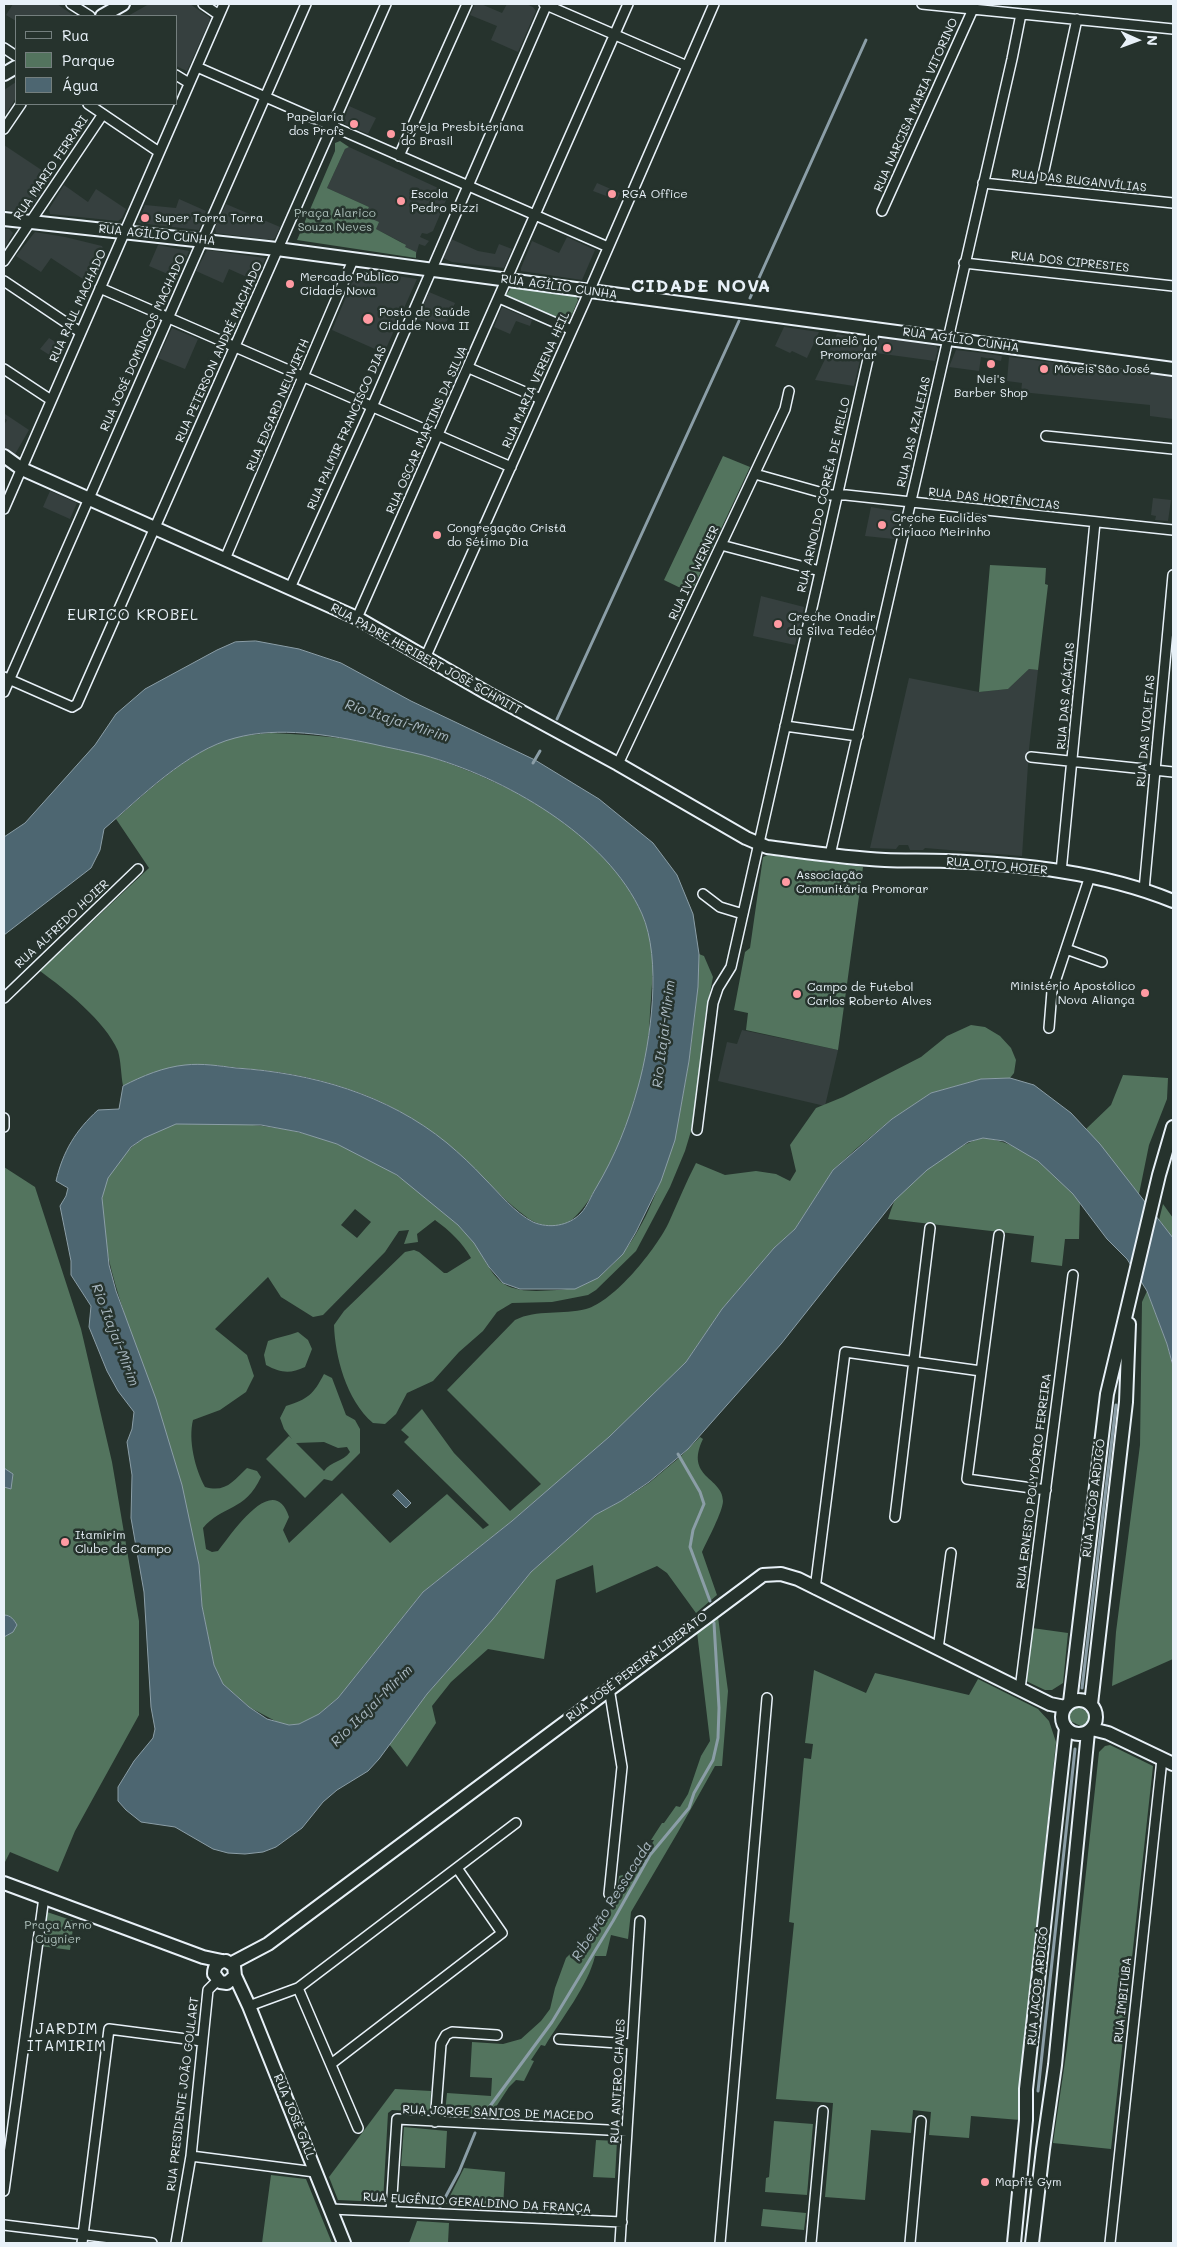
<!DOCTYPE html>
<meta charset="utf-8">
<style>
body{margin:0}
#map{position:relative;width:1177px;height:2247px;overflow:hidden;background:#26332d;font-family:Mali,sans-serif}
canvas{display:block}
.frame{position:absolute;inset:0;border:5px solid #e8f1f8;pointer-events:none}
.legend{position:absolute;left:15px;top:15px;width:162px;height:90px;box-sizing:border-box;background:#26332d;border:1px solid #747f7e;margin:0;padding:6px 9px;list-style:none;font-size:15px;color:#e8f1f8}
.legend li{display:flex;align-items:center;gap:10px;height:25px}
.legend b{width:25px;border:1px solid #747f7e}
.north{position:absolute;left:1112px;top:15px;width:50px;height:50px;-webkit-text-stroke:4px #26332d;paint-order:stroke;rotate:92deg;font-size:14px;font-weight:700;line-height:20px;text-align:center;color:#e8f1f8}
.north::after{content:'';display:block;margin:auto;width:18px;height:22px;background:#e8f1f8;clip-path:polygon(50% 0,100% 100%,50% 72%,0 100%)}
</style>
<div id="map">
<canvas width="1177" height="2247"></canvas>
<div class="frame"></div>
<ul class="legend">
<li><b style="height:6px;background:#26332d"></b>Rua</li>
<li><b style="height:14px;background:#53745e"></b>Parque</li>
<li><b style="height:14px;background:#4d6671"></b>Água</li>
</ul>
<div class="north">N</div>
</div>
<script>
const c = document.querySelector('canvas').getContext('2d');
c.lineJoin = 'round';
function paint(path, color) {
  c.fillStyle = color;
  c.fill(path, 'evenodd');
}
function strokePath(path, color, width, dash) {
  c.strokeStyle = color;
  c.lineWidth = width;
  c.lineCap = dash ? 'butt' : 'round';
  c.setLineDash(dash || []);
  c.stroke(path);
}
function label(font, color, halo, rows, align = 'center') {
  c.font = font + ' Mali,sans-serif';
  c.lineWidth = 5;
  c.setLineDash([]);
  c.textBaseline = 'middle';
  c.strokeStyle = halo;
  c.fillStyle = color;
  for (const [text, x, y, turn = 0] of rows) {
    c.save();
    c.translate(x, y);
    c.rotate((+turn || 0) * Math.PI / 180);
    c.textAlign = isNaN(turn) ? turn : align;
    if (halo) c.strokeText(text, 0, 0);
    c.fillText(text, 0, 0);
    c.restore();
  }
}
const built = new Path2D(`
 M13,4H57L73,15L70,16H16V21L6,15Z
 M149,4H190L209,17L210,20L187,71L176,66V16H128Z
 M475,4H481L502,13L507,4H526L533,7L536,11L518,52L491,40L497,26L470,15Z
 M16,82V98L4,117V90Z
 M349,106L376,118L368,134L343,123Z
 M4,145L52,177L31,208L25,212L4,210Z
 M349,147L449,193L433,231L427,234L422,233L420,237L429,241L425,246L419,244L416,255L404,250L403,243L376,229L365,216L369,207L327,188L345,149Z
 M597,183L620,193L617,200L593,191Z
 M64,185L88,202L96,189L126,209L122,218L118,221L50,214L49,209Z
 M179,199L206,211L199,230L138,223L145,205L176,208Z
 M226,204L280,227L275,238L272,240L216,233L215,228Z
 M4,229H9L13,233L4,249Z
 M35,232L65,237L102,246L105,254L92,285L51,258L41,272L16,256Z
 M567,237L595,250L582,280L521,271V268L532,241L559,253Z
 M451,239L478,251L495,254L499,244L512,249L504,268L452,262L443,258Z
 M158,245L189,251L177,278L149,266Z
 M207,250L265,258V259L256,281L229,269L223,283L196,271Z
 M365,271L417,279L384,353L332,330L354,278L359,273Z
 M429,292L455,303L443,330L417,319Z
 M502,307L532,320L530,326L516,321L510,334L494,327Z
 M784,327L819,332L807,358L792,351L790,353L775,346Z
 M172,328L198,339L185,369L158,358Z
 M837,334L860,338L864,343L854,386L815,380Z
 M883,337L936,346L938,349L935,361L876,353L879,340Z
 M49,338L65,348L59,361L40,349Z
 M956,350L982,353L1002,356L1001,361L981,357L979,371L949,367Z
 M1009,357L1173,377V419L1150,416V405L1021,392L1022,383L1007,381Z
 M5,414L29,430L14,456L4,448V425L7,420L4,418Z
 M50,491L77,503L70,519L43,507Z
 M1153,498L1171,500L1168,521L1155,520L1156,516L1151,515Z
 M871,507L900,512L894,539L865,536Z
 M761,596L804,607L795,645L753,636Z
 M1029,669L1038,670L1029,749L1022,856L925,848L923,850H910L908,845H899L896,849L870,848L909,678L979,692L1008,689Z
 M742,1030L838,1050L825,1106L718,1081L727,1042L737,1044Z`);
const green = new Path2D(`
 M340,141L349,147L345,149L327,188L369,207L365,216L379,222L376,229L406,245L405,247L416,252V258L297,240L335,151V143Z
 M361,272H374L370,281L356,275Z
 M512,287L576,296L578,300L570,319L566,322L508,297L506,295Z
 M723,456L750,467L691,593L664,580Z
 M990,565L1046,568L1045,584L1048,585L1038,670L1029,669L1008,689L979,692Z
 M271,733C323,735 377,740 427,756C515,784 630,843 651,942C655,960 652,981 651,999C649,1018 650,1038 646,1056C643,1075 637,1093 631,1111C624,1137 590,1214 565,1224C554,1228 540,1226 529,1219C498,1197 475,1166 445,1142C387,1094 314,1073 240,1068C230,1067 219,1065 209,1065C188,1066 141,1077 123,1086C121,1075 121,1061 118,1051C105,1021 66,990 40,971L149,868L116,819C149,790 193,748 236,737C247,735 260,734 271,733Z
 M768,855L863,867L838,1050L746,1030L748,1013L734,1010L745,952L750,948L763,857Z
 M699,954L704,956L713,977L705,1019L700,1080L691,1131L685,1151L670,1187L636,1251L596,1290L588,1295L552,1302L512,1303L497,1312L483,1331L459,1352L433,1381L407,1393L396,1414L385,1424L373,1423C346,1400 335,1356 334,1325L344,1311L405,1252L414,1250L419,1252L444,1273H447L471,1258C463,1243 449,1230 435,1220L417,1234L418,1242L404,1244L409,1230L399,1231L385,1252L323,1315L313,1317L281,1297L268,1277L215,1329L247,1355L254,1376L246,1392L220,1410L193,1420C188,1440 195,1469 205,1487C226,1493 233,1481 247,1468L257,1471L261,1477C245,1512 222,1505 203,1528L206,1549L212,1552L218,1551C232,1533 274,1470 289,1517L283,1530L289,1543L342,1493L390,1543L447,1494L483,1529L489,1525L404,1442L409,1437L401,1430L422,1409L454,1453L510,1511L541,1484L447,1390L515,1320C537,1309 563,1315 586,1309C614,1302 657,1248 669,1222C678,1202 686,1182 696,1163L725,1175L756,1171L776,1174L790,1181L796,1171L790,1145L816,1108L843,1097L921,1057L947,1036L971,1025L985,1027L1000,1036L1011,1048L1016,1060L1014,1073L1010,1078L981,1079L931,1093L892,1119L857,1148L833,1170L795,1229L774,1248L722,1309L686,1362L611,1436L512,1521L423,1592L338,1698L319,1714L299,1724L289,1725L279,1723L249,1707L223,1684L214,1665L202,1606L199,1565C177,1490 155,1416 133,1342C122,1303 107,1267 104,1226C104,1218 102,1208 102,1200C104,1164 143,1131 176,1124C185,1122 195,1123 203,1123C261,1122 318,1131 370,1159C407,1180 446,1208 473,1242C483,1254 490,1275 504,1284C519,1293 540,1291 557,1290C671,1287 696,1039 699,954ZM355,1209L371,1222L357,1238L341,1225Z
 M1123,1075L1168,1078L1167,1099L1149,1145L1139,1194L1086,1129L1111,1105Z
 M983,1138C1021,1141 1057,1174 1080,1202L1079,1239H1065L1062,1266L1031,1262L1034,1236L888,1219C890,1213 892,1206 895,1200C908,1180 960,1142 983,1138Z
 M4,1167L35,1187L81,1329L112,1462L139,1621V1715L75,1831L58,1872L10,1852L4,1864Z
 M1163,1204L1173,1218V1238L1159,1220Z
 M1147,1291L1167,1344L1173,1368V1659L1112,1686L1116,1632L1140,1445L1142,1302Z
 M298,1332L308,1340L312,1349L305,1367C290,1374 281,1373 266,1365L264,1355L268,1341C278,1337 288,1336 298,1332Z
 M324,1374L332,1378L346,1415L355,1420L360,1429V1453L332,1481L324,1479L305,1498L266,1459L289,1436L292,1439L284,1429L280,1418L286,1406C308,1399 313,1395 324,1374ZM324,1442L338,1448L347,1447L350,1452C343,1462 331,1461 324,1471L296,1443Z
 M700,1437L703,1439C684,1478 723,1477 723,1501C723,1511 707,1541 702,1552L717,1595L696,1613L667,1573L657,1566L596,1593L593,1565L556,1580L544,1659L488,1649L451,1682L432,1706L436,1723L407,1767L389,1744L427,1694L493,1619L531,1572L595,1515L621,1501L649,1483L680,1457Z
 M718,1617L728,1691L722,1766H715L678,1832L631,1912L628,1939L611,1935L606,1956H595C588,1986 561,2019 545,2046L541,2045L531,2060L534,2061L524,2081L516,2080L509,2087L490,2116L445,2113L447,2093L491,2096L492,2078L470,2077L472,2042L503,2044L521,2039L541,2021L550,2009L555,1988L566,1958L582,1942L600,1913L608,1915L616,1897L619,1876L636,1871L637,1864H640L639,1857L644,1858L654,1840H651L662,1823H664L676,1806L680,1807L688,1794L701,1756L710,1741L697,1632Z
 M1032,1628L1068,1633L1063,1683L1052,1690H1045L1026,1681Z
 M814,1670L866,1693L875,1673L969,1695L978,1679L1038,1709L1049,1721L1056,1742L1020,2084V2120L971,2116L969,2138L929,2135L931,2112L913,2110L911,2133L871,2130L865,2200L825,2197L833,2103L776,2099L794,1923L789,1922L804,1758L811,1759L813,1744L805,1743Z
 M1075,1704L1094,1717L1092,1725L1087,1729L1066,1719L1067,1710Z
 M1110,1745L1153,1766L1111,2149L1053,2143L1067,2048L1099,1752L1105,1746Z
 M44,1911L74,1921L70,1950L40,1946Z
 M395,2089L431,2091L430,2112L392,2110L388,2113L383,2202L338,2200L329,2177Z
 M774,2121L813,2124L807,2195L765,2192L766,2178L769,2177Z
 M404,2127L447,2131L445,2168L401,2166Z
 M596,2140L617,2141L615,2178L593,2177Z
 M464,2168L505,2172L503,2208L446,2204Z
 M271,2175L306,2179L332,2243H262Z
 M763,2209L806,2213L804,2230L761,2226Z
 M417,2221L449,2223L448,2243H409Z`);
const water = new Path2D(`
 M256,641L299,649L341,663L411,701L535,760L599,799L653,843L677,875L693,914L699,954L698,987L689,1061L675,1140L661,1181L636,1232L623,1254L598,1278L575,1289H520L503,1283L489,1267L474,1243L458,1225L397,1175L337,1144L299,1132L261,1125L176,1124L144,1138L131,1147L108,1178L102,1198L109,1265L116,1291L156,1399L182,1485L199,1565L202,1606L214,1665L223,1684L249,1707L267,1719L289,1725L299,1724L319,1714L338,1698L423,1592L512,1521L609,1437L686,1362L722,1309L774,1248L795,1229L833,1170L892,1119L931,1093L981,1079L1010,1078L1034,1085L1071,1113L1100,1144L1173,1238V1366L1167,1344L1147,1291L1127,1259L1107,1239L1073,1194L1038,1161L1004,1141L983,1138L968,1142L927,1170L895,1200L781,1344L688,1449L649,1482L621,1501L595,1515L531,1572L493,1619L427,1694L379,1759L368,1771L337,1790L323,1802L302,1828L276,1847L263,1852L245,1854L228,1853L213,1849L175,1827L141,1822L126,1810L118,1801V1787L134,1761L153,1738L155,1729L151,1707L144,1592L131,1518L132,1475L127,1442L132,1429L134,1412L118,1391L107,1371L89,1327L91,1306L71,1275V1261L60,1206L66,1196L68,1188L56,1181C63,1151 76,1130 98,1110L119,1109L123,1086C142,1076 164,1067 185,1065C202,1063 220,1066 236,1068C312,1073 387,1094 447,1143C460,1154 473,1166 484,1178C499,1193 515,1213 533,1222C549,1229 569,1226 581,1213C587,1207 591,1196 596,1188C615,1156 628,1124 638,1087C651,1041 662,959 642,914C607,835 504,777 423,755C407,751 390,748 373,744C330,735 279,726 235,738C187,750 140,798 104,829L100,850L91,868L4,935V837L25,823L95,745L116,714L145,689L217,650L235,642Z
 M4,1468L13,1474L11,1489L4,1487Z
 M398,1490L411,1503L406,1508L393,1495Z
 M4,1615C11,1615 14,1620 17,1625L13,1632L4,1637Z`);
const stream = new Path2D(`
 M750,298L866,40
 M557,719L739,321
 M533,763L540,751
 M678,1454L700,1492L704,1504L693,1530L690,1547L710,1601
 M1082,1688L1116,1405
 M1038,2091L1075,1749
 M482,2117L552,2022L613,1921L650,1855L689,1808L694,1793L713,1760L718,1738L719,1708L714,1623
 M440,2207L459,2172L475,2133`);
const street = new Path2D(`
 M71,4L90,16
 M203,4L219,15
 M544,4L687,66
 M922,4L1173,29
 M4,48L16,56
 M197,67L608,247
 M176,75L189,83
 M88,104L159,152
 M4,129L21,104
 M399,156L467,4
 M983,183L1173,203
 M1040,189L1077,19
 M882,211L973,9
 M4,261L103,114
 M964,263L1173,286
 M4,281L80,332
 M100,288L511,467
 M499,298L572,330
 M469,368L541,399
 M4,369L51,400
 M1046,436L1173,449
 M755,474L830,495H846L1173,530
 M4,509L224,4
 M721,545L820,571
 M225,559L353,260
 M290,588L372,407L547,4
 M357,618L628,4
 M426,656L585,301L714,4
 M4,677L72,707L77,704L386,4
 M4,692L306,4
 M785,726L858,736
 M1031,757L1173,772
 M618,764L785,409L789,391
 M830,855L1012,59L1021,14
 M1061,872L1095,522
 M1144,890L1173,575
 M703,894L720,907L743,914
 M1066,949L1102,962
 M4,998L138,869
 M1049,1028L1052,991L1090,876
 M4,1118V1127
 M697,1130L713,1003L718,988L731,967L875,328
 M999,1235L967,1479L1046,1490
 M895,1517L930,1228
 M815,1589L845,1352L981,1371
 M938,1649L951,1553
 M1020,1689L1073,1275
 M609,1894L622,1767L609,1688
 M298,1988L358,2128
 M249,2006L298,1988L516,1823
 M559,2039L632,2044
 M331,2064L502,1933L457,1868
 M435,2122L441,2044L446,2035L452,2032L497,2035
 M191,2156L315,2172
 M4,2191L44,1897
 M331,2209L622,2222
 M391,2211L397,2119L627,2131
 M4,2225L152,2243
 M82,2243L109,2029L202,2041
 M176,2243L191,2156L208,1990L218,1980
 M620,2243L640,1921
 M720,2243L767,1698
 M811,2243L823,2111
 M910,2243L921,2121
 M1110,2243L1162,1759`);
const secondary = new Path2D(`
 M102,16L123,4
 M4,74L16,67
 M4,219L277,249L1173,369
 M4,456L22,469L357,618L487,693L618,764L746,838L767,847C806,852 845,858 885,860C905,861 925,860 946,861C1022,864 1102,872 1173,901
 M1062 1717a17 17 0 1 1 34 0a17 17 0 1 1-34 0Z
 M1070,1702L1107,1394L1159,1175L1173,1127
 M1091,1704L1126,1402L1129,1324
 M1092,1729L1108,1733L1173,1764
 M4,1883L203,1957L222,1961
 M232,1963L268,1944L763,1575L781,1574L798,1579L1050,1704L1065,1707
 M235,1976L227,1983L220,1982L214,1974C214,1966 218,1961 226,1961L234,1966L235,1976L249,2006L344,2243
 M1014,2243L1026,2120V2089L1066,1728
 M1032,2243L1043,2149L1055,2065L1088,1732`);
const markers = [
 [354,124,5,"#ff9aa2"],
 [391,134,5,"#ff9aa2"],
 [612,194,5,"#ff9aa2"],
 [401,201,5,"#ff9aa2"],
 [145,218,5,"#ff9aa2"],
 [290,284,5,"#ff9aa2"],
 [368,319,6,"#ff9aa2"],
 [887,348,5,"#ff9aa2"],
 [991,364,5,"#ff9aa2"],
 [1044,369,5,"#ff9aa2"],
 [882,525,5,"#ff9aa2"],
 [437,535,5,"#ff9aa2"],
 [778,624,5,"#ff9aa2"],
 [786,882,5,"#ff9aa2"],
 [1145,993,5,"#ff9aa2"],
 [797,994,5,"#ff9aa2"],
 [65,1542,5,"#ff9aa2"],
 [985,2182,5,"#ff9aa2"]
];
const streetNames = [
 ["RUA NARCISA MARIA VITORINO",916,105,-66],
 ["RUA MARIO FERRARI",51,168,-56],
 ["RUA DAS BUGANVÍLIAS",1079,181,6],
 ["RUA AGÍLIO CUNHA",157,235,6],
 ["RUA DOS CIPRESTES",1070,262,6],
 ["RUA AGÍLIO CUNHA",559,287,8],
 ["RUA RAUL MACHADO",78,306,-66],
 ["RUA AGÍLIO CUNHA",961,340,8],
 ["RUA JOSÉ DOMINGOS MACHADO",143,343,-66],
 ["RUA PETERSON ANDRÉ MACHADO",219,352,-66],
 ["RUA MARIA VERENA HEIL",536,380,-66],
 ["RUA EDGARD NEUWIRTH",278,405,-67],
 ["RUA PALMIR FRANCISCO DIAS",347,428,-66],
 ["RUA OSCAR MARTINS DA SILVA",427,430,-66],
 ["RUA DAS AZALEIAS",914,432,-77],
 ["RUA ARNOLDO CORRÊA DE MELLO",824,495,-77],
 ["RUA DAS HORTÊNCIAS",994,499,6],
 ["RUA IVO WERNER",694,573,-65],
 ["RUA PADRE HERIBERT JOSÉ SCHMITT",426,659,29],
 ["RUA DAS ACÁCIAS",1066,696,-85],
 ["RUA DAS VIOLETAS",1146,731,-85],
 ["RUA OTTO HOIER",997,866,5],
 ["RUA ALFREDO HOIER",62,924,-43],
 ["RUA ERNESTO POLYDÓRIO FERREIRA",1034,1481,-83],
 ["RUA JACOB ARDIGÓ",1094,1498,-83],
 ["RUA JOSÉ PEREIRA LIBERATO",637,1667,-37],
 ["RUA JACOB ARDIGÓ",1038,1986,-84],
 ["RUA IMBITUBA",1123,2000,-84],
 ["RUA ANTERO CHAVES",618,2081,-87],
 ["RUA PRESIDENTE JOÃO GOULART",183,2094,-83],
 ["RUA JORGE SANTOS DE MACEDO",498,2113,2],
 ["RUA JOSÉ GALL",294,2117,68],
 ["RUA EUGÊNIO GERALDINO DA FRANÇA",477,2203,3]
];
const poiNames = [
 ["Papelaria",344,117,"right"],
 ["dos Profs",344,131,"right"],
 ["Igreja Presbiteriana",401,127],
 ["do Brasil",401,141],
 ["Escola",411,194],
 ["Pedro Rizzi",411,208],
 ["RGA Office",622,194],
 ["Super Torra Torra",155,218],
 ["Mercado Público",300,277],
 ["Cidade Nova",300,291],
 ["Posto de Saúde",379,312],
 ["Cidade Nova II",379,326],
 ["Camelô do",877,341,"right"],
 ["Promorar",877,355,"right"],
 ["Móveis São José",1054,369],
 ["Nei's",991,379,"center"],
 ["Barber Shop",991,393,"center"],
 ["Creche Euclides",892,518],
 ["Ciriaco Meirinho",892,532],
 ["Congregação Cristã",447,528],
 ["do Sétimo Dia",447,542],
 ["Creche Onadir",788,617],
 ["da Silva Tedéo",788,631],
 ["Associação",796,875],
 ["Comunitária Promorar",796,889],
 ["Ministério Apostólico",1135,986,"right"],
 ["Nova Aliança",1135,1000,"right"],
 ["Campo de Futebol",807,987],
 ["Carlos Roberto Alves",807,1001],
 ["Itamirim",75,1535],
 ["Clube de Campo",75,1549],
 ["Mapfit Gym",995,2182]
];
const parkNames = [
 ["Praça Alarico",335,213],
 ["Souza Neves",335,227],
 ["Praça Arno",58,1925],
 ["Cugnier",58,1939]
];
const waterNames = [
 ["Rio Itajaí-Mirim",397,721,18],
 ["Rio Itajaí-Mirim",664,1034,-83],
 ["Rio Itajaí-Mirim",115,1335,69],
 ["Rio Itajaí-Mirim",372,1706,-45],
 ["Ribeirão Ressacada",612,1901,-58]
];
const quarterNames = [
 ["EURICO KROBEL",133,615],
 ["JARDIM",67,2029],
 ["ITAMIRIM",67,2046]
];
const districtNames = [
 ["CIDADE NOVA",701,286]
];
paint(built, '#36403f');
paint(green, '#53745e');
paint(water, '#4d6671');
strokePath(water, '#8b9ea7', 1);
strokePath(stream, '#8b9ea7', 3);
strokePath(street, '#e8f1f8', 12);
strokePath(secondary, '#e8f1f8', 16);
strokePath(street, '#26332d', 9);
strokePath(secondary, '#26332d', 12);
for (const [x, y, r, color] of markers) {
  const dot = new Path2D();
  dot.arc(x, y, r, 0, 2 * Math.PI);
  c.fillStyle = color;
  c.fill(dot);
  strokePath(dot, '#26332d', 2);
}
label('12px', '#e8f1f8', '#26332d', streetNames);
label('12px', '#e8f1f8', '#26332d', poiNames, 'left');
label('12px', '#acbfba', '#26332d', parkNames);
label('italic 14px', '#aab9c2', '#26332d', waterNames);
c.letterSpacing = '1px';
label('15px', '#e8f1f8', '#26332d', quarterNames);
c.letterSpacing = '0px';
c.letterSpacing = '1px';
label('bold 18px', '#e8f1f8', '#26332d', districtNames);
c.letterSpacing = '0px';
</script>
